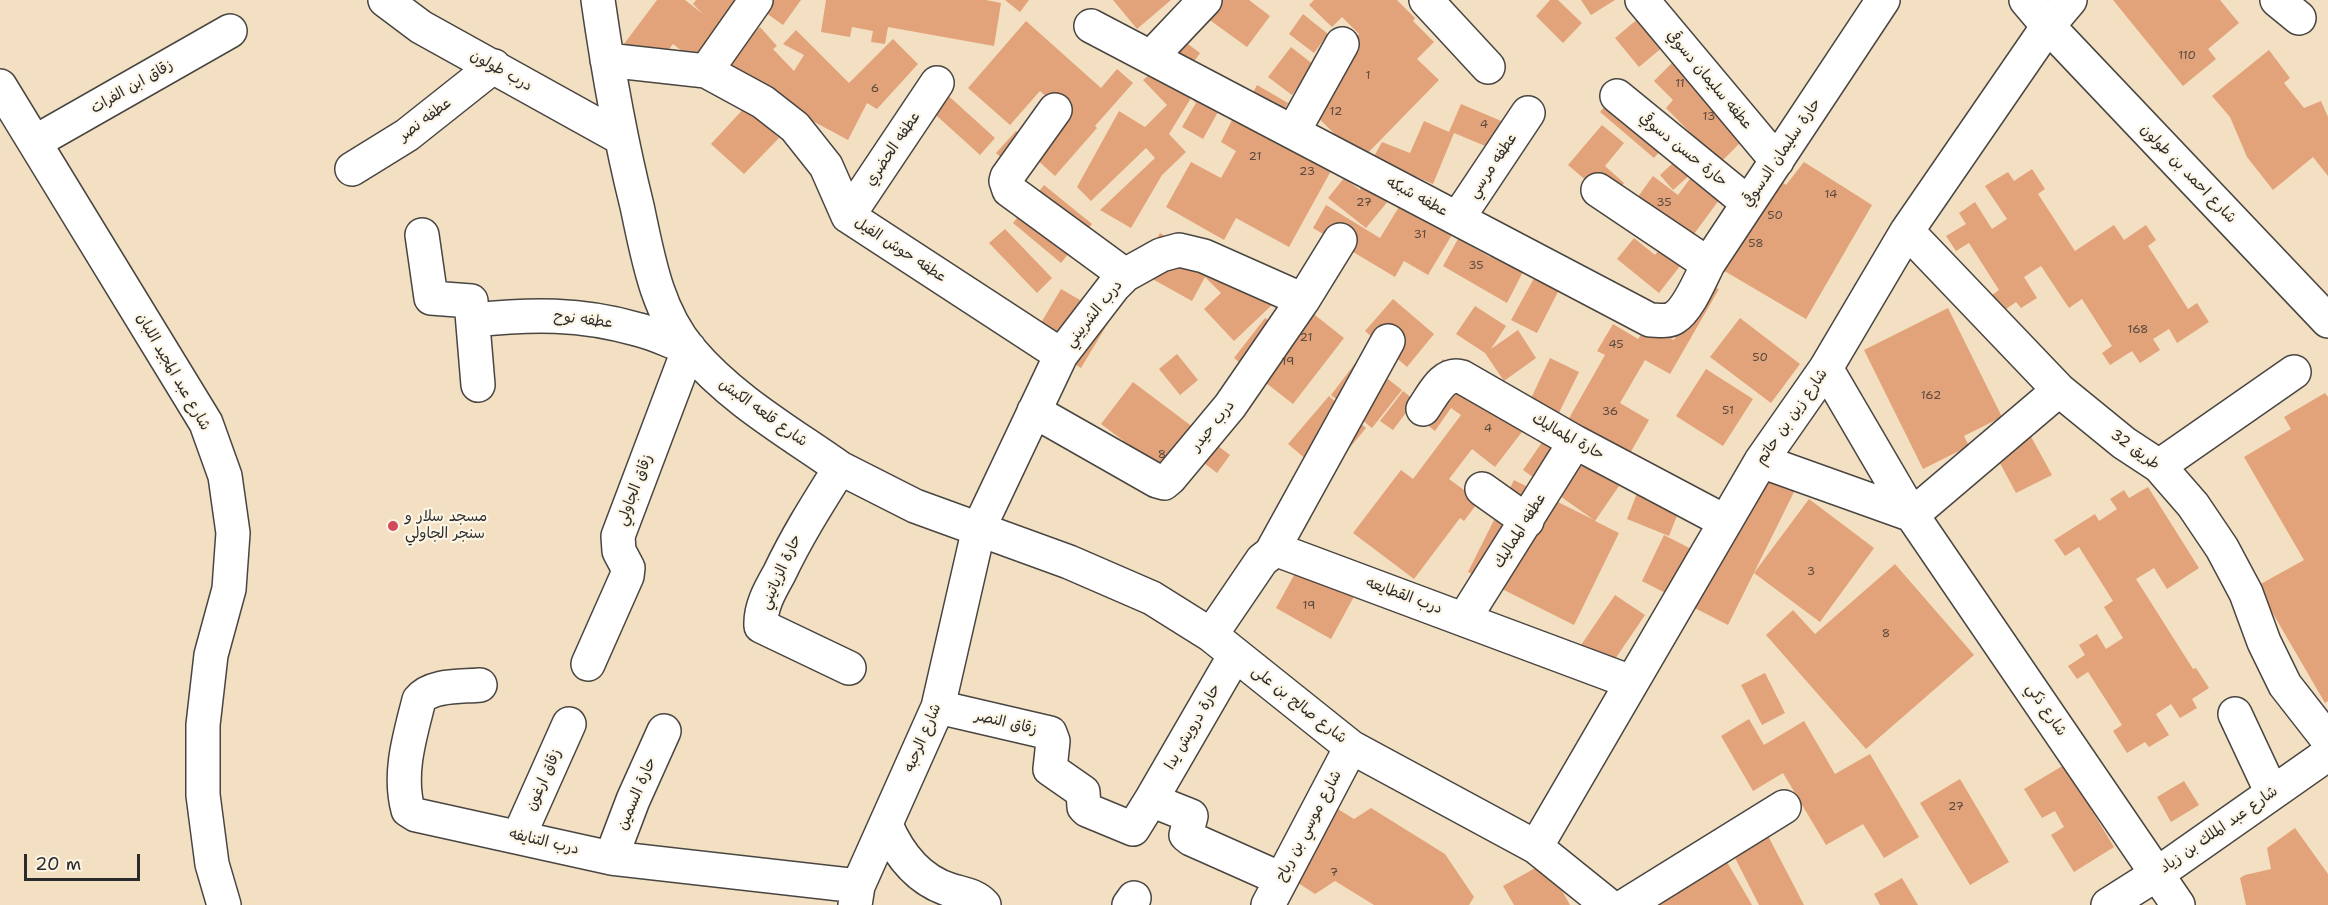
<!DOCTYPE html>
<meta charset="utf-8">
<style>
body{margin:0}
#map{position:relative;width:2328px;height:905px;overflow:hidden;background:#f3dfc1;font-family:"Shantell Sans",sans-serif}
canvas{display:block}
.scale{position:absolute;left:24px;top:854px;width:116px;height:27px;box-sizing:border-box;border:3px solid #2b2b2b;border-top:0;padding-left:8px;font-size:18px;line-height:21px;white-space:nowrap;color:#2b2b2b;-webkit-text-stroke:4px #fcf5e5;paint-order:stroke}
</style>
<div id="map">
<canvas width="2328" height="905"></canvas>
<div class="scale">20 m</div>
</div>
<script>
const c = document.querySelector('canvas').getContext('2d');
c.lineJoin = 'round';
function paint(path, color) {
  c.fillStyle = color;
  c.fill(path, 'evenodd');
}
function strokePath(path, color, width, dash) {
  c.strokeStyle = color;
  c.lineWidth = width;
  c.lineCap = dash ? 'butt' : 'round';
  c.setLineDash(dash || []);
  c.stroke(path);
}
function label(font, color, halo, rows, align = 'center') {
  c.font = font + ' "Shantell Sans","Playpen Sans Arabic",sans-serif';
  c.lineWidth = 4.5;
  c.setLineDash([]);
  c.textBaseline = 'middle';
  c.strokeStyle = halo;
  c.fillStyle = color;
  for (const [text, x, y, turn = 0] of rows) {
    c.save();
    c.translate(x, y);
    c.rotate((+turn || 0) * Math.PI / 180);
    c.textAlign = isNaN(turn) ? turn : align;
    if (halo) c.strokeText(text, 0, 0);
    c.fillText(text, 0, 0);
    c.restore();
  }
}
const building = new Path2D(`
 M657,0H685L703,14L693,4L696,0H734L746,10L700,65L673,44L654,68L624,44Z
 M765,0H801L783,25L759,8Z
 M826,0H986L1001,3L994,46L888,27L885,44L871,42L873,31L852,27L850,37L821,32Z
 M1005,0H1029L1020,12Z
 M1113,0H1171L1137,29Z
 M1193,0H1249L1270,16L1247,47L1189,5Z
 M1314,0H1397L1415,18L1413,21L1434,42L1417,59L1439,80L1361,160L1297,97L1359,34L1342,17L1332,27L1309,5Z
 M1550,0H1558L1582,23L1563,43L1536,16Z
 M1581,0H1615L1591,15Z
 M2113,0H2220L2239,23L2208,49L2216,59L2183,86Z
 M1646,12L1670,41L1639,67L1615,38Z
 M1303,14L1328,34L1314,53L1289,34Z
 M1026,21L1101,88L1117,69L1133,83L1095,126L1097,128L1055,176L1034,157L1019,174L996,153L1016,131L1036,149L1067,115L1040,91L1010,125L968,88Z
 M760,27L777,46L773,49L794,71L804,55L783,44L796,30L849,83L893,39L918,64L877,109L867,103L848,140L723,73L734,53Z
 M1177,36L1200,53L1191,66L1168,48Z
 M1291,47L1314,65L1292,95L1268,77Z
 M2269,50L2290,78L2284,83L2304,108L2321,101L2328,117V176L2313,157L2273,190L2247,157L2230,117L2212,96Z
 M1676,59L1749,134L1720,163L1666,108L1673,100L1654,81Z
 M1158,67L1224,101L1203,139L1182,127L1196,103L1191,98L1169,134L1186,152L1162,175L1131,228L1100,210L1155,158L1146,148L1091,201L1077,187L1119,111L1145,127L1167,105L1143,80Z
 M1257,85L1288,103L1278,121L1247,104Z
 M1623,85L1677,131L1654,158L1600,112Z
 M942,90L995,138L980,155L927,107Z
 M1461,104L1506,123L1495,150L1454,133L1433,184L1373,158L1382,142L1410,153L1424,121L1449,132Z
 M745,107L779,138L744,174L711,144Z
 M1235,114L1332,169L1289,247L1236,218L1224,240L1166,207L1191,162L1221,178L1236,151L1221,142Z
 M1602,125L1624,143L1605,166L1624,183L1609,200L1568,165Z
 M1686,151L1700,166L1673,190L1660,175Z
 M1804,162L1872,205L1806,319L1716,266L1771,174L1786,185Z
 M1698,168L1727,189L1686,245L1632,205L1653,176L1678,195Z
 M2032,169L2045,189L2038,194L2075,251L2114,225L2124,240L2146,225L2156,240L2148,246L2188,309L2197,303L2209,322L2177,343L2169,329L2153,339L2160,350L2140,363L2132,351L2110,365L2102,353L2112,346L2082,299L2069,308L2041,266L2024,277L2037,298L2021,308L2016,302L1999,314L1988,298L1999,290L1969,243L1956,251L1946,236L1966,224L1959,213L1975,202L1992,229L2007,219L1985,186L2008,172L2014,181Z
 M1364,176L1398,189L1366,228L1328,198L1344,178L1360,190Z
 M1044,185L1092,224L1061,263L1013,223Z
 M1405,197L1456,228L1428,275L1404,261L1395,277L1313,228L1326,205L1380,238Z
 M1005,229L1052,278L1037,293L989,243Z
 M1160,233L1213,263L1274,303L1234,341L1204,309L1221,293L1205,277L1192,301L1138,271Z
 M1634,238L1655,255L1666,241L1687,257L1659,293L1617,259Z
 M1458,239L1490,257L1497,246L1527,264L1507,303L1443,266Z
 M1538,271L1562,284L1537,333L1511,320Z
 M1708,286L1719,289L1670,374L1645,360L1620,403L1649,420L1625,462L1564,427L1605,355L1597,351L1613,324L1638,339L1647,327L1674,340Z
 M1061,289L1111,318L1081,368L1032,338Z
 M1291,296L1344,338L1293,404L1234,358L1265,318L1271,322Z
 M1393,299L1434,334L1407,367L1365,331Z
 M1475,306L1506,326L1491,349L1518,330L1536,358L1504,381L1485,353L1456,334Z
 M1948,308L2002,417L1964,436L1969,446L1923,469L1864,350Z
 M1740,318L1800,364L1771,403L1710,357Z
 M1177,354L1198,380L1180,395L1159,369Z
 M1360,357L1402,390L1372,428L1331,395Z
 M1550,358L1579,372L1554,423L1526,409Z
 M1443,359L1528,424L1495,467L1472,449L1449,479L1479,501L1464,521L1460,518L1414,579L1353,533L1401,470L1413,479L1461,415L1451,408L1435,431L1408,410L1393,430L1380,421L1403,391L1413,399Z
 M1706,369L1753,399L1723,446L1676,416Z
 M1133,382L1230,455L1217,473L1186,449L1168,474L1101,424Z
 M2325,393L2328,397V701L2325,703L2257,586L2304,560L2244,457L2291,429L2284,417Z
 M1329,396L1366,428L1326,476L1288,444Z
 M1549,432L1621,483L1595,521L1619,533L1574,625L1468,572L1514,480L1594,520L1523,470Z
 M2029,433L2052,475L2016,493L1994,452Z
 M1743,464L1795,490L1728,625L1642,581L1664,535L1699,553Z
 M1643,478L1685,495L1669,536L1627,519Z
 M2148,487L2199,568L2167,589L2154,568L2136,579L2193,669L2196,668L2209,688L2192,699L2197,708L2180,718L2171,704L2156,714L2169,735L2149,747L2145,742L2127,753L2113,731L2122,725L2088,672L2077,679L2068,666L2085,655L2079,645L2097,634L2106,649L2123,638L2104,607L2113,601L2079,547L2065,556L2054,540L2095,514L2099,521L2117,509L2110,499L2124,490L2129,498Z
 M1809,499L1874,548L1820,622L1754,573Z
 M1309,548L1364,578L1331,639L1276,608Z
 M1895,564L1974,655L1866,749L1766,635L1793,610L1815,634Z
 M1615,595L1645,615L1609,668L1579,648Z
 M1765,673L1785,713L1762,725L1741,685Z
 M1749,719L1764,745L1804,721L1835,774L1870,754L1919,837L1884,858L1863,824L1826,845L1783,773L1753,791L1721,736Z
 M2064,765L2114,847L2074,872L2051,835L2064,827L2055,811L2042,818L2024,789Z
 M1960,779L2009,862L1970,885L1920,803Z
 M2184,781L2199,805L2171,822L2157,797Z
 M1317,796L1354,819L1371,808L1445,854L1474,897L1469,905H1374L1335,881L1315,894L1283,873Z
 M2295,828L2328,874V905H2246L2240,878L2245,875L2271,869L2267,848Z
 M1765,830L1804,905H1759L1730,848Z
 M1546,862L1570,905H1514L1503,886Z
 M1727,862L1752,905H1653Z
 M1902,878L1918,905H1880L1874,894Z`);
const minor = new Path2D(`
 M385,0L421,27L621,138
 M598,0C608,70 620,138 637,206C648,257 656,309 690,350C731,399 789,432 840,468L915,506L1069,562L1152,598L1211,635L1351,747L1536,847L1608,905
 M1426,0L1488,67
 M1642,0L1777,161
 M2026,0L2048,26L2328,321
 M2277,0L2299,18
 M1091,26L1650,320C1658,320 1667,322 1674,318C1688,310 1701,278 1708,264L1883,0
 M1151,57L1205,0
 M607,60L706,71L763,102L795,127L826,166L848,216L1061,355
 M706,71L756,0
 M1617,96L1748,203
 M1055,110L1007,177L1006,181L1009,190L1125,275
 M1293,132L1342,44
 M35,142L230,31
 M352,169L407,135L494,66
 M1598,190L1708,264
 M848,216L937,83
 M1458,218L1528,113
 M1907,231L2059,390L2124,443L2159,466L2193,505L2222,548L2246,593L2264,642L2285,685L2328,740
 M422,235L431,298L471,301L478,385
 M474,320C531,314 580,313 636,329C654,333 671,342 689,348L618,536L619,551L628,568L627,576L588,664
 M1826,368L1912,515L2178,905
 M1423,409C1433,395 1443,371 1462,377L1575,442L1724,521
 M1034,411L1157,481L1164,483L1170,478L1230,406L1303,300L1340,240
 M1761,461L1912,515
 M2159,466L2294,372
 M840,468C818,503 797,536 779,574C770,590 760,607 761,626L849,668
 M1482,489L1527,521
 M1912,515L2059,390
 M1271,553L1388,341
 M1464,619L1575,442
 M1211,635L1262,560L1271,553L1280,551L1631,682
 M480,685C462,687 431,684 419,700C410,736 398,773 408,810L416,815L611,858L858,886
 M938,707L1050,733L1053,741L1050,769L1083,792L1084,807L1087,810L1133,829L1151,800L1191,816L1186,835L1191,839L1281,879
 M2235,714L2272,793
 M1151,800L1235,655
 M886,825C899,855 918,880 950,890C963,894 975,895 984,905
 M519,836L569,724
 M1536,847L1761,461L1826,368L1907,231L2048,26L2070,0
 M611,858L633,800L664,731
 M855,905L858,886L938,707L979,528L1061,355L1114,286L1125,275L1161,255L1179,250L1204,256L1303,300
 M1129,905L1134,898
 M1268,905L1351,747
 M1626,905L1784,807
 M2108,905L2157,874L2328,754`);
const major = new Path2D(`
 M0,86L206,423L225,476L233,533L229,589L211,655L203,725V795L212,864L224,905`);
const markers = [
 [393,526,6,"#d1495b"]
];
const numberNames = [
 ["110",2187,56],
 ["1",1368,76],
 ["11",1680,84],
 ["6",875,89],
 ["12",1336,112],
 ["13",1709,117],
 ["4",1484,125],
 ["21",1255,157],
 ["23",1307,172],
 ["14",1831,195],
 ["27",1364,203],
 ["35",1664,203],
 ["50",1775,216],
 ["31",1420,235],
 ["58",1756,244],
 ["35",1476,266],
 ["168",2138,330],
 ["21",1306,338],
 ["45",1616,345],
 ["50",1760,358],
 ["19",1288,362],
 ["162",1931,396],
 ["51",1728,411],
 ["36",1610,412],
 ["4",1488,429],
 ["8",1162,455],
 ["3",1811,572],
 ["19",1309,606],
 ["8",1886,634],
 ["27",1956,807],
 ["7",1334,873]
];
const streetNames = [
 ["درب طولون",501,71,29],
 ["عطفه سليمان دسوقي",1709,80,50],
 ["زقاق ابن الفرات",132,87,-30],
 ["عطفه نصر",425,120,-37],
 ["عطفه الحضري",893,149,-56],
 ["حارة حسن دسوقي",1683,150,39],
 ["حارة سليمان الدسوقي",1782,153,-56],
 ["عطفه مرسي",1493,166,-56],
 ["شارع احمد بن طولون",2188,174,46],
 ["عطفه شبكه",1417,197,28],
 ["عطفه حوش الفيل",900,250,33],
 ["درب الشربيني",1094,314,-51],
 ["عطفه نوح",583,320,7],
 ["شارع عبد المجيد اللبان",173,372,60],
 ["شارع قلعه الكبش",763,413,36],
 ["شارع زين بن حاتم",1792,417,-55],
 ["درب حيدر",1213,426,-51],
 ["حارة المماليك",1568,437,29],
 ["طريق 32",2135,450,36],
 ["زقاق الجاولي",635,490,-69],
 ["عطفه المماليك",1520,531,-58],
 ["حارة الزياتيني",781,572,-66],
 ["درب القطايعه",1404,596,20],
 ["شارع صالح بن على",1299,705,38],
 ["شارع ذكي",2046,710,56],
 ["زقاق النصر",1006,723,13],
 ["حارة درويش يدا",1193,727,-60],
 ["شارع الرحبه",923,738,-67],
 ["زقاق ارغون",544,780,-66],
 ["حارة السمين",637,794,-67],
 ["شارع موسي بن رباح",1309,826,-62],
 ["شارع عبد الملك بن زياد",2219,830,-35],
 ["درب التنايفه",544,842,13]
];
const poiNames = [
 ["مسجد سلار و",405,517],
 ["سنجر الجاولي",405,534]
];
paint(building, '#e3a37a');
strokePath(minor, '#494642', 36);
strokePath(major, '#494642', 36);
strokePath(minor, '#fff', 33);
strokePath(major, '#fff', 33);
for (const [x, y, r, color] of markers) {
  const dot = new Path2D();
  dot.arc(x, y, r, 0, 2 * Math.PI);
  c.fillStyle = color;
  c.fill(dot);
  strokePath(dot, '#fcf5e5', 2);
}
label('12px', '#59493f', null, numberNames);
label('15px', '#2b2b2b', '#fcf5e5', streetNames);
label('15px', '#2b2b2b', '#fcf5e5', poiNames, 'left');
</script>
